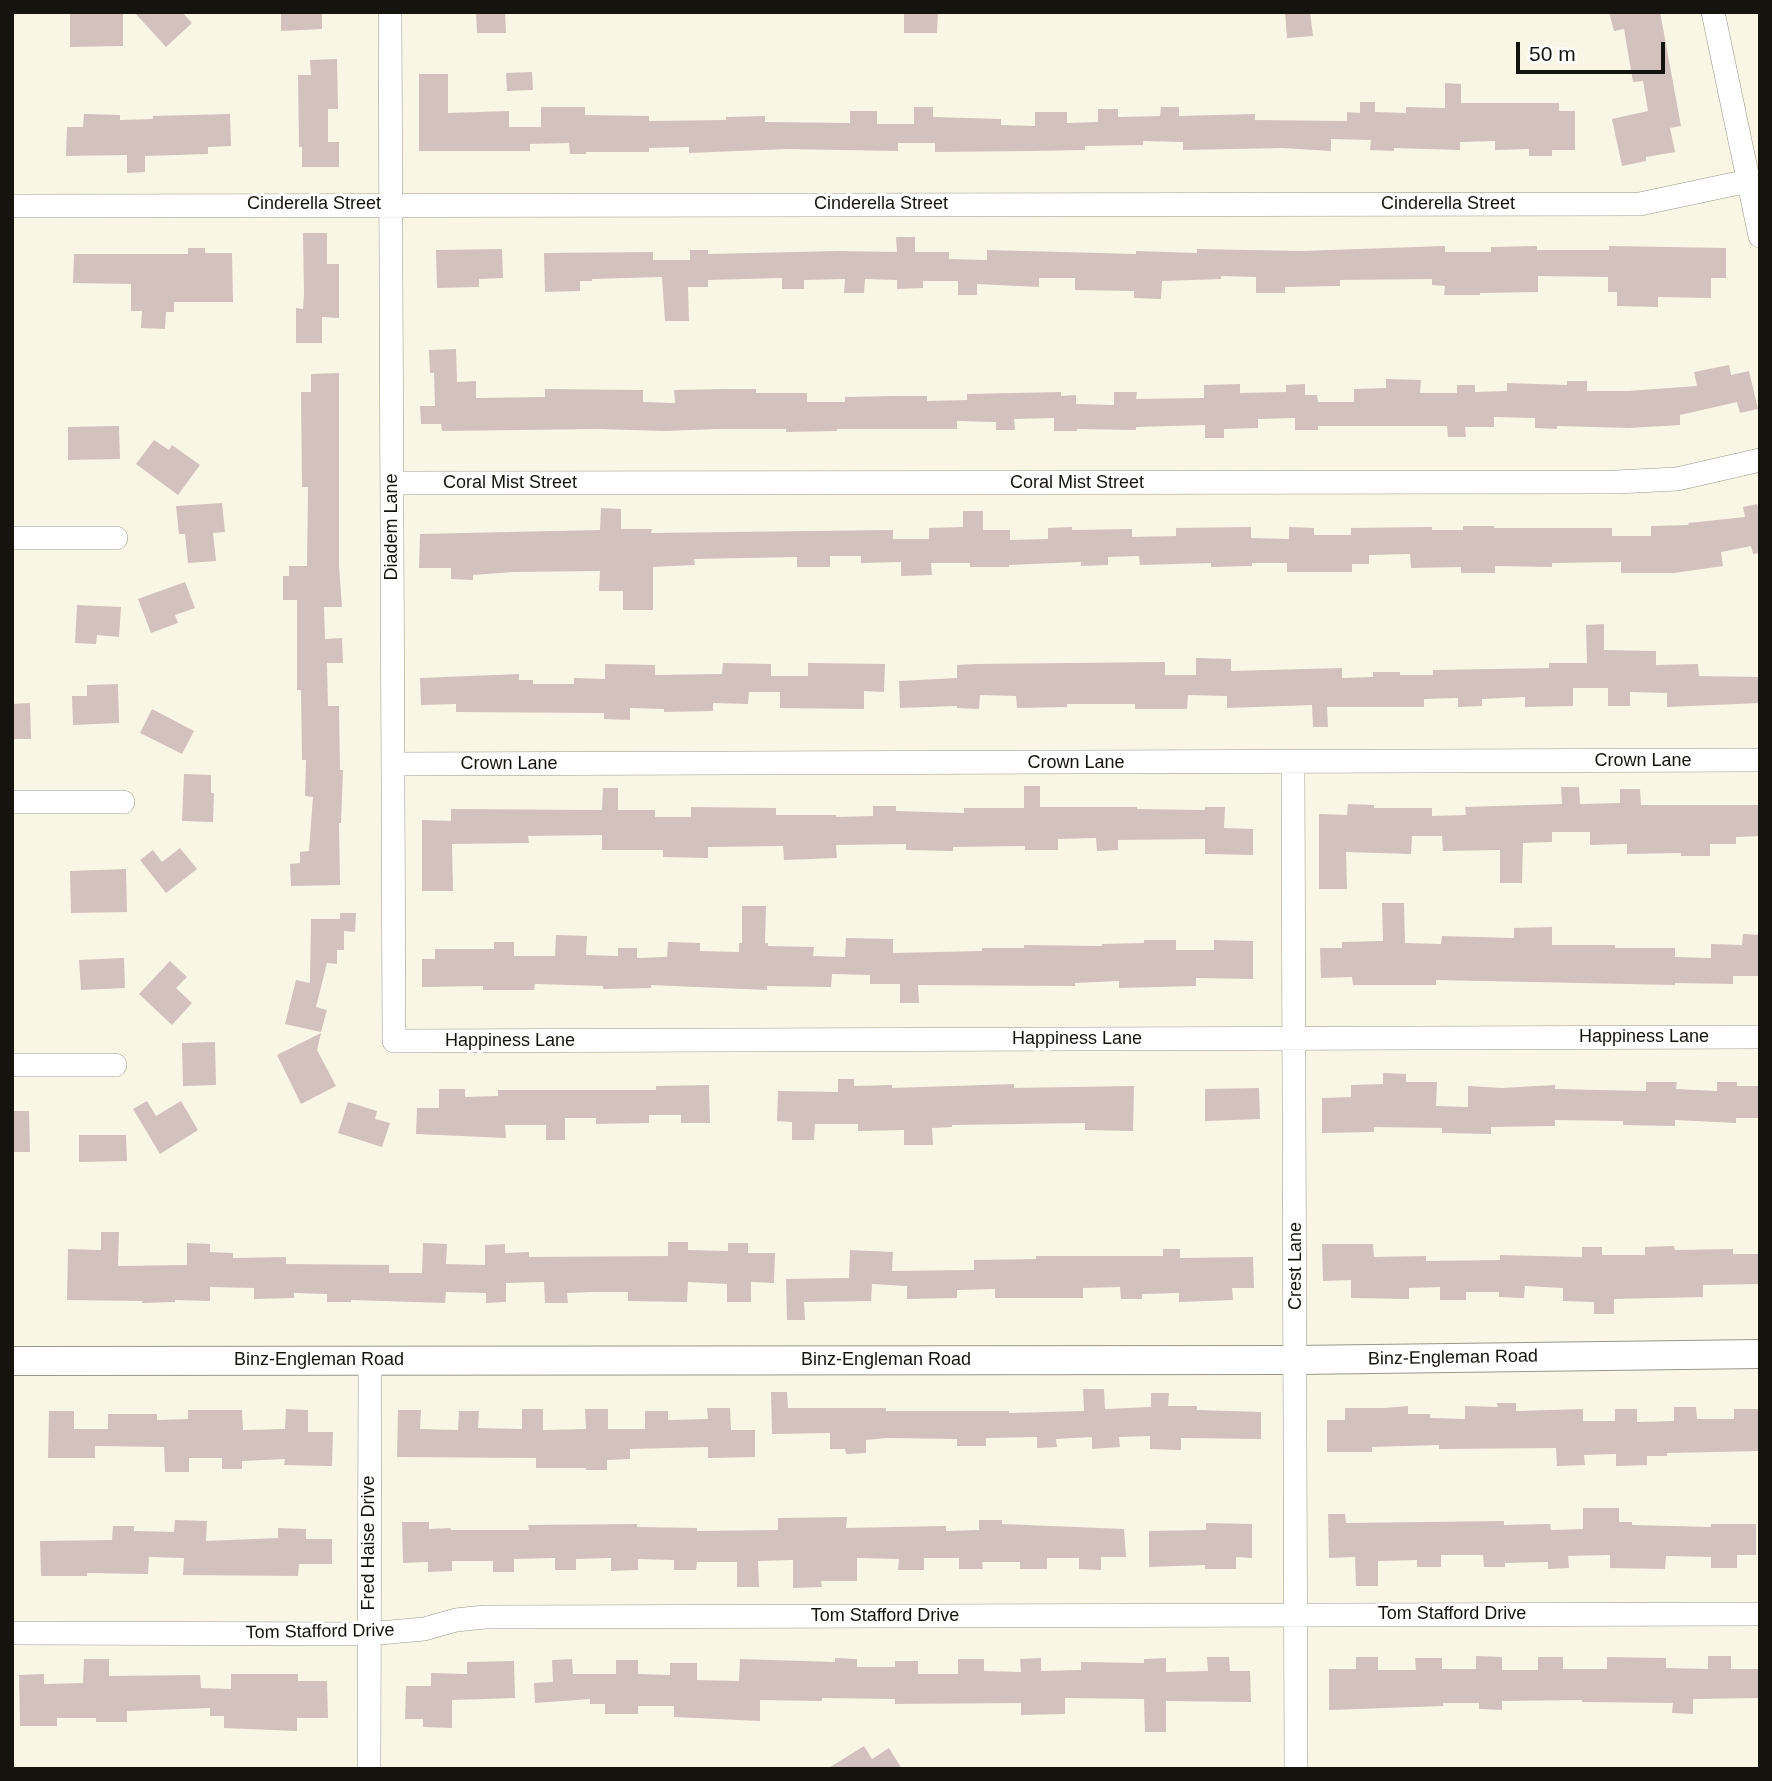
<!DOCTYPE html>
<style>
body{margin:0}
#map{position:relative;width:1772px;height:1781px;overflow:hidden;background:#faf6e6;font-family:Arial,sans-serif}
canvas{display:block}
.frame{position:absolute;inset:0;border:14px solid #14130e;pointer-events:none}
.scale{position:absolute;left:1516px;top:42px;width:149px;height:32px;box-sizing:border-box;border:4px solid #14130e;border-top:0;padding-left:9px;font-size:21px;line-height:24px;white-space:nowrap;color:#14130e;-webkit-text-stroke:5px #fff;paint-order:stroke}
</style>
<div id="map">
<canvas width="1772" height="1781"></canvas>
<div class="frame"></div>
<div class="scale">50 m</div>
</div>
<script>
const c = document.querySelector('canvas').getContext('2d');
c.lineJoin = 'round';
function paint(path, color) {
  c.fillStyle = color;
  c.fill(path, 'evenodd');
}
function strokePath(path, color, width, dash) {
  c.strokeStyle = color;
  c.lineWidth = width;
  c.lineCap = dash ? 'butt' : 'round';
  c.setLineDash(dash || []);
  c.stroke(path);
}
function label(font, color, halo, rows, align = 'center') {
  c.font = font + ' Arial,sans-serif';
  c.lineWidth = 6;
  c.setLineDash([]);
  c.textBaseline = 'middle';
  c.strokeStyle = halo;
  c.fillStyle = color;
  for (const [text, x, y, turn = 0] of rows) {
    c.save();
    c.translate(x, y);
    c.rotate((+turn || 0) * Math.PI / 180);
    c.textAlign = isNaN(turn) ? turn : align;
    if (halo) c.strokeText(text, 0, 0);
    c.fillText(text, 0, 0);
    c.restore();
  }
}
const building = new Path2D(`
 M123,12V46L70,47V13Z
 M134,12H182L192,23L166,47Z
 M281,12H322V29L281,31Z
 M476,12H505L506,33H477Z
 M904,12H938L937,33H904Z
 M1285,12H1310L1313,36L1287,38Z
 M1609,12H1660L1681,126L1670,128L1675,152L1646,157V161L1622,166L1612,119L1648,111L1643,81L1633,82L1624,29L1614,31Z
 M337,59L338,109H328V142H339V167H302V147H299L298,75H311L310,60Z
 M532,72L533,90L507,91L506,73Z
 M419,74H448V113L509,111V127H541V107H585V115L649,116V121L726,120V117L765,116V122L850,123V111H877V124H914V107H933V117L1001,119V125L1035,126V112H1067V123L1098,122V109H1118V117L1160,116L1161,107H1179V116L1255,114V120L1347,121V112L1360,113V102H1375V112L1406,113V107L1445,108V83L1461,84V103H1559V111H1575V150H1552V156H1529V149L1495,150V141L1460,142V150L1394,148V151L1370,150L1371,140L1331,139V151L1282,148L1183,150V142L1143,141V145L1085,146V150L1031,151L935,152V143H898V151L787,149L689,153V147L649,148V152H586V154H570L569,143L530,144V151H419Z
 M84,114L120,115V120L153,119V116L230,114L231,146L208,147V154L145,156V172L127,173V155L66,156L67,127H83Z
 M303,233H327V264H339V318L322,317V343H296V308L303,309L304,294Z
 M896,237H915V252H949V259L987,260V250L1136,254V251L1197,253V249L1301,251L1445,246V252H1491V247L1537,246V250H1609V246L1726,248V278H1711V298L1658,297V307L1617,306V292H1608V277L1538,276V292L1480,293V295H1444L1445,286L1432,285V279L1340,280V286L1285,287V293H1256V277L1221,276V279L1162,281L1161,299L1134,298V291L1075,290V278H1039V287L977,284V295H958V281H923V288L897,289V280L865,279L864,293H844L845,279L804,280V289H782V278L708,280V287H688L689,321H665L662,277L592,279V281H580V291L545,292L544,253L653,252V260H690V250H708V254L838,251L897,252Z
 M188,248H205V253H232L233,302H174V312H166L165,329L141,328L142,311H131V284L73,283L74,254H188Z
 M502,249L503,278L479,279V287L437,288L436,250Z
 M456,349L457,382L476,381V398L545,397V389L643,390V402L675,403L674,390L726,389H756V393H807V402H845V397L893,396H927V401L967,400V394L1061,392V396L1076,395V404L1114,405V392H1137L1136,399L1204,398V385L1240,384V393L1286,392V385L1305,384V395H1317L1318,402H1354V389L1386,388V379L1421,380L1420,393H1457V385H1475V392L1507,391V383L1567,385V381H1587V391H1628L1697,386L1694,372L1729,365L1731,375L1749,371L1758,409L1740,413L1737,402L1680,415V425L1629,428L1557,426V429L1535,428V418L1494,417V427H1465L1466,437H1448L1447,426H1318V430H1295V418L1258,419V428L1224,429V438H1205V425L1136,427V430L1077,429V431H1054V418L1014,419L1015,430H996V422L957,421V429H837V431L786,432V429H716L665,431L597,429L442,431L441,424H421L420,406H435L434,373H430L429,350Z
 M339,373V565L342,607H324L325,639L342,638L343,663H327L328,706H339L340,770H343L341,823H339L340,885L291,886L290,864L300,863V852L309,851L313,797L305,796L306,760H302L301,690H297V600H283V576H289V566H307L308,487H302L301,392H311V374Z
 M119,426L120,459L68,460V427Z
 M154,440L169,450L172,445L200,465L178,495L136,464Z
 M222,503L225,532L213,533L216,561L188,563L185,534H179L176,506Z
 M1757,504L1760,512V553L1753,554L1751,546L1721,552L1723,566L1674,573H1621V562L1552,563V567L1495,566V573H1461V567L1411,568L1410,554L1369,555V564H1352V572H1287V563H1252V566L1211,567V563L1140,565L1139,556L1108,557V565L1081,566V562L1009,565V567H970V563H931L932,575L901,576V562L861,563V556H830V567H797V557L694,559L695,565L653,567V610H623V591H599L600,571L513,572L473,575V580L451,579V568H419L420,534L600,530L601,508L621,509V529H652L651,533L893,530V539H929V528L963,527V511H983V530H1010V540L1048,539V528L1072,527V530L1132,529V537L1176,536V528L1251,527V538L1289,539V527L1314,528V535H1351V528L1432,527V530H1463V526H1494V528H1612V536H1651V526L1689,525L1688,523L1745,517L1743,507Z
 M185,582L195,608L175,615L178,623L151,633L138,599Z
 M77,605L121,607L119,637L97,635L96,644L75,643Z
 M1604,624V650L1656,651V665L1698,664L1699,676L1760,677V703L1667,707V693L1630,692V706H1608V688H1573V706L1525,707V697L1482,699V706L1458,707V698L1424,699V707H1327L1328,727H1313L1312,705L1227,708V696L1188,695L1187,709H1135V704H1067V707L1017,708L1016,696L980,695L979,709L957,708V706L900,708L899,681L957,678V665L976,664L1165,662V675H1196V658L1231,659V671L1342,668V678L1373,677V672H1400V675H1433V670L1549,668V663H1587L1586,625Z
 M723,663L771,664V676H808V663L885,664L884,692L864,691V709L780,708V692H749L748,704L713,703V711L664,712V709L630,708V720L604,719V713L456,712V704L421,705L420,678L519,674V680H533V684H574V678L605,679V664L655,665V675L722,674Z
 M118,684L119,723L73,725L72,696H87V685Z
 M30,703L31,739H12V704Z
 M152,709L194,731L182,754L140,733Z
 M184,774L211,775V793H214L213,822L182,821Z
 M1024,786H1040V807H1137V809L1205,810V807H1225L1224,828L1253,829V855L1205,854V839L1118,840V850L1097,851L1096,838L1058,839V850H1025V846L953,847V851L906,850V844L836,845L837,858L784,860L783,846L708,847V858L663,857V850H602V835L528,836L529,843L452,844L453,891H422V820L451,821V809L602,810L603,788H618V810H655V817H691V807L776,808V815H836V817L873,816V806H896V811L964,813V808H1024Z
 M1561,787H1579L1580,804L1620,803V789H1640L1641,805H1760V836L1736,837V844H1710V856H1681V853L1627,854V844L1590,845V832H1552V842L1523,843L1522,883H1500V850L1443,851L1442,836H1412L1411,854L1346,852L1347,889H1319V814L1347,815L1348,804L1374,805V808H1432V816L1466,815L1465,807L1562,804Z
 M180,848L197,869L166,893L140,860L153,850L162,862Z
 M126,869L127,912L71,913L70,871Z
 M1382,903H1404L1405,943L1441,944L1442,936L1514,938V928L1552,927V945H1615V948H1675V957L1711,958V944L1742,945L1743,934L1760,935V976H1733V984L1675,983V985L1436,980V985H1353L1352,977L1321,978L1320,948H1342V942L1383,941Z
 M742,906H766L765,943H768V946L814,947L813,956L845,957L846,938L893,939V953L982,951V948H1024V945L1102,946V944L1144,943V940H1176V950H1214V940L1253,941V979L1196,978V986L1119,988V981L1075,983V986L918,985L919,1003H900V984H870V975L832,974L831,987L767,986V990L651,985V988L603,989V986L535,984L534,990H483V986L422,987V959H435V949H494V942H514V956H555L556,935L587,936L586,955L618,956V948H637V958L667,957L668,942L700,943V951L739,952V943H742Z
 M340,913H356L355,932L344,931V950H337V964L327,963L316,1007L327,1010L321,1032L285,1024L296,980L310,983L311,919H340Z
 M124,958L125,988L81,990L79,960Z
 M170,961L187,977L176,988L192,1003L172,1025L139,994Z
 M321,1033L317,1050L336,1086L301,1104L277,1055Z
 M215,1042L216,1085L183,1086L182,1043Z
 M1383,1073L1406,1074V1082H1437L1436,1106L1468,1107V1086L1502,1088L1555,1085V1089L1646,1091V1082H1677L1676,1089L1717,1091V1082H1737V1086H1760V1118H1736V1123L1675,1120V1126L1623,1125V1121L1555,1120V1126L1491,1127V1134L1442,1133V1128L1374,1127V1132L1322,1133V1098L1351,1097V1085L1383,1084Z
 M838,1079H854V1086L892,1085V1088L1014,1084V1088L1134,1086L1133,1131L1085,1130V1123L952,1125V1127L932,1128L933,1145H904V1130L858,1131V1124H815L814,1140H792V1122L777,1121L778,1091L838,1092Z
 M709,1085L710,1123H681V1115H649V1123L596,1124V1118H565V1140H546V1125H505L506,1138L416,1134L417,1108H439V1089H465V1097L498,1096V1090H656V1086Z
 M1259,1088L1260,1119L1205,1121V1089Z
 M147,1101L156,1116L181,1101L198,1130L160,1154L133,1109Z
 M348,1102L377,1111L375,1119L390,1123L382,1147L338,1133Z
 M12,1111H29L30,1152H12Z
 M79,1135H126L127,1161L79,1162Z
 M101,1232H119L118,1266L187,1265V1243L210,1244V1252L233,1253V1258L286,1257V1264L389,1265V1273H422L423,1243L447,1244L446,1264L485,1265V1245L505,1244V1253L529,1252V1257L668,1256V1242H688V1250L728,1251V1243H748V1253H775L774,1283L751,1282V1302H727V1284L688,1282L687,1302L628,1301V1292H592L567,1293L568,1303H545L544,1282L506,1283V1302L486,1303V1293L446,1292L445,1303L351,1300V1302H327V1294L294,1293V1298L254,1299V1288L210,1287V1301L175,1300V1302L142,1303V1301L67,1300L68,1249L101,1250Z
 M1322,1244H1373L1374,1257L1426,1256V1261L1500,1260V1255L1582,1257V1247H1602V1255H1645V1247L1674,1246L1675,1250L1733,1249V1254H1760V1284L1703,1285V1297L1614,1299V1314H1594V1302L1563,1301V1288L1525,1286L1524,1298L1499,1297V1292H1466V1300H1440V1287L1409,1288V1299L1351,1298V1280L1323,1281Z
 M1163,1249H1180V1258L1253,1257L1254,1288H1232L1233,1300L1179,1302V1293L1142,1294V1299H1121L1120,1287L1083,1288V1298H995V1289L957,1290V1298L907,1299V1286L872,1284L871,1301L804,1302L805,1320H787L786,1279L849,1278L850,1250L893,1252L892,1271L974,1270V1260L1036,1259V1256H1163Z
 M1083,1389H1104L1105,1409L1151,1407V1393H1169L1168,1406H1197V1410L1261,1412V1439L1181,1438V1450L1150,1449V1436L1119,1437L1120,1447L1092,1449V1437L1056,1439L1057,1447L1037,1448V1437L986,1438V1446H957V1439L887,1438L866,1440V1453L846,1454L845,1449H830V1433L772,1434L771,1392H787L788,1408H886V1411H1009V1413L1084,1411Z
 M1497,1403H1516V1411L1583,1409V1421H1615V1409H1637V1422L1674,1421V1407H1696L1697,1419H1734V1409H1760V1451L1667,1453V1456H1647V1465L1616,1466V1454L1584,1455L1585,1465L1557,1466L1556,1448L1439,1449V1445L1372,1447V1452H1327V1420H1345V1408H1385L1408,1406V1414H1430V1418L1465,1419V1406L1498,1407Z
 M707,1408H730L731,1430H755V1457L708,1458V1447L630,1449V1459L607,1460V1470H586V1468H536V1458L397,1457L398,1410H421L420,1429L458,1430L459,1411H479L478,1428L522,1429V1409H543V1430L586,1429L585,1409H608V1429H645V1411H668V1420L708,1419Z
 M286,1409L308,1410V1432H333L332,1466L284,1465L285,1459L242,1461V1469H222V1458H189V1472H165L164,1447L95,1446V1458H48L49,1411H74V1429H108V1414H157V1420L188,1419V1410H242L243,1430L285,1429Z
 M1583,1508H1619V1522H1632V1525L1711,1527V1524H1756V1555H1737V1568H1711V1557L1666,1556L1665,1569L1610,1568V1555L1568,1556L1569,1568L1548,1569V1562L1505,1563V1567H1484L1483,1555H1441V1567H1417V1560L1378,1561V1586H1356L1355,1557L1329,1558L1328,1514H1345L1346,1523L1504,1521V1525L1550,1524L1551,1530L1583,1529Z
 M847,1517L846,1528L946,1526V1531L979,1530V1520H1002V1524L1124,1529L1126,1557H1101V1570L1079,1569V1558H1047V1569H1020V1562H982L983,1569H959V1558H924V1570H898L899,1559L857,1558V1581H821L822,1587L793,1588V1560L758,1561L759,1587H737V1562H697L696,1570H674V1560L638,1559V1570L611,1571V1558L576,1559V1570H555V1558L514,1559V1572H493V1561H452V1571L428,1572V1562L403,1563L402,1522H429V1529L450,1528L451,1530H529L528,1525L637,1524V1527L697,1528V1531L778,1530V1518Z
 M175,1520L207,1521L206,1541L278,1538V1528L306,1529V1539H332V1564H299L298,1576L183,1575L184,1558L149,1557L148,1574L87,1573V1576H41L40,1541L112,1540L113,1526H134V1531L174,1532Z
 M1206,1523L1252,1524V1558L1236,1557V1569H1205V1565L1149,1567V1531L1206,1530Z
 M1476,1656L1502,1657V1670H1538V1657H1563V1669H1607V1657L1666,1658V1668L1708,1669V1656H1731V1669H1759V1698L1693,1699V1714L1672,1713L1673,1703L1582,1702V1700L1502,1701V1710L1479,1709V1703H1443V1706L1329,1710V1669H1356V1657H1378V1670H1416L1415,1658H1442V1669H1476Z
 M1207,1657H1229L1230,1671H1250L1251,1702L1166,1701V1732H1145L1144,1699L1065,1698V1714L1021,1715V1703L895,1704V1699L822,1698V1701L760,1700V1721L674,1717V1706H638V1714H605V1704H590V1699L535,1703L534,1683L553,1682L552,1660L572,1659L573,1674H616V1660H638V1674L670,1675V1663H697V1680L739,1681L740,1659L835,1662V1658L857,1659V1667H895V1661H918V1674H958V1659H984V1671L1021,1672L1020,1659L1041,1658V1671L1081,1670V1662L1144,1663V1659L1166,1658V1672L1208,1671Z
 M84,1659H109V1676L200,1675L201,1688L231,1689V1674H298V1681H327L328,1718H297V1731L224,1728V1716H210V1708L127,1711V1722H96V1718H57V1726H20L19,1675L44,1674V1684L83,1683Z
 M514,1661L515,1698L452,1700V1728L423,1727V1719H405L406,1686H431V1673L467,1674V1662Z
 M864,1746L872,1759L889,1748L902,1769H827Z`);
const minor = new Path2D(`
 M390,12L394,1041L1760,1037
 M1713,12L1760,236
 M12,206L1640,204L1748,181
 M392,483L1616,482L1677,479L1760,460
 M12,538H116
 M1293,763L1296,1769
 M393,764L1760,760
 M12,802H123
 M12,1065H115
 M12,1633L368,1634L424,1629L456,1620L485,1617L1760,1614
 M369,1769L370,1360`);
const tertiary = new Path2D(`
 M12,1361L1296,1360L1760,1354`);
const streetNames = [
 ["Cinderella Street",314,204],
 ["Cinderella Street",881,204],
 ["Cinderella Street",1448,204],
 ["Coral Mist Street",510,483],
 ["Coral Mist Street",1077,483],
 ["Diadem Lane",392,527,-90],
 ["Crown Lane",1643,761],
 ["Crown Lane",1076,763],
 ["Crown Lane",509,764],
 ["Happiness Lane",1644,1037],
 ["Happiness Lane",1077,1039],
 ["Happiness Lane",510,1041],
 ["Crest Lane",1296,1266,-90],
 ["Binz-Engleman Road",1453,1358,-1],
 ["Binz-Engleman Road",319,1360],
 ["Binz-Engleman Road",886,1360],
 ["Fred Haise Drive",369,1543,-90],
 ["Tom Stafford Drive",1452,1614],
 ["Tom Stafford Drive",885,1616],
 ["Tom Stafford Drive",320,1632,-1]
];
paint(building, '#d3c1be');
strokePath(minor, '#999688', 24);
strokePath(tertiary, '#999688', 30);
strokePath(minor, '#fff', 23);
strokePath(tertiary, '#fff', 28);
label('18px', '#14130e', '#fff', streetNames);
</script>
